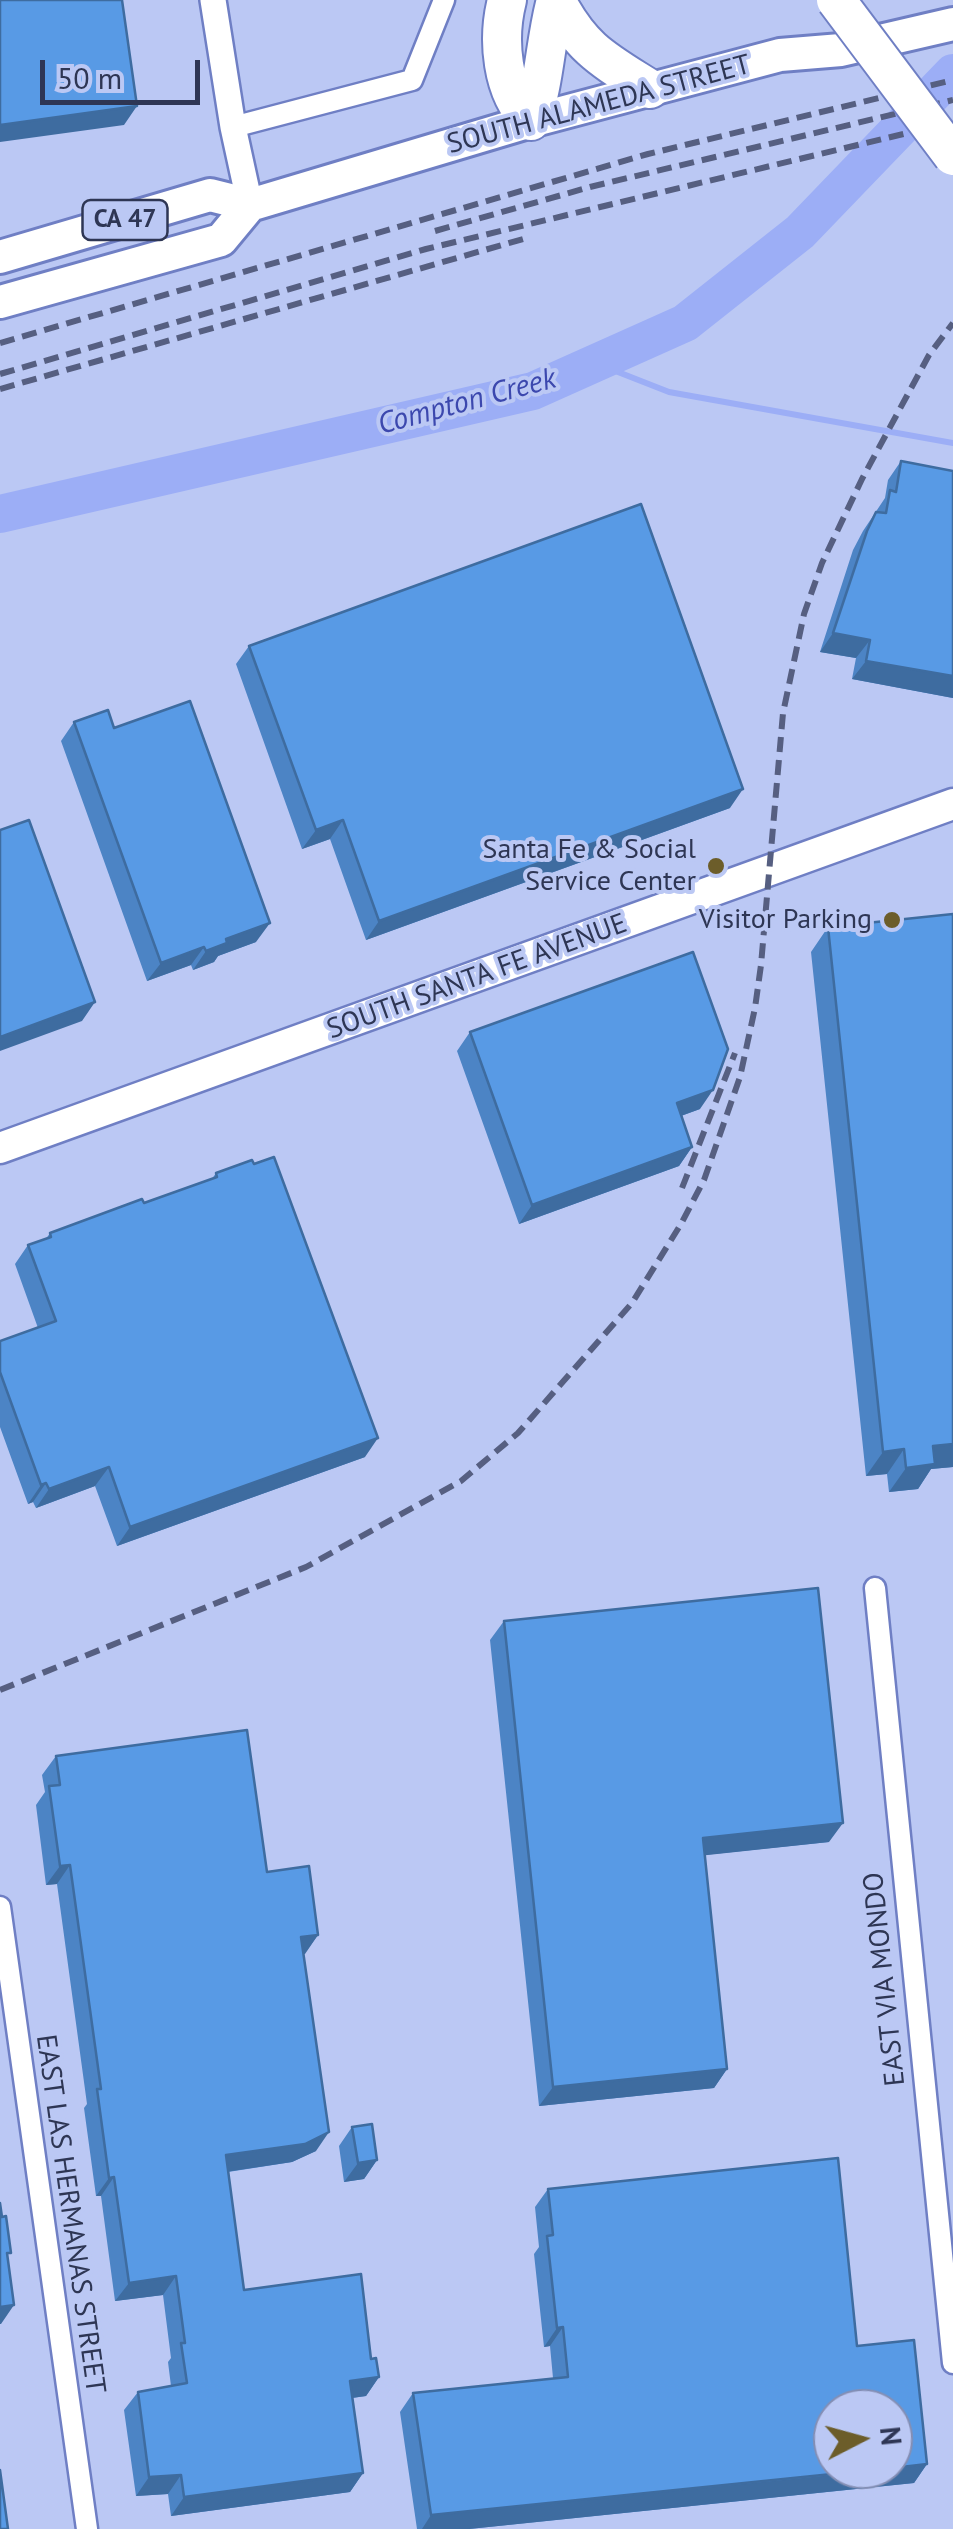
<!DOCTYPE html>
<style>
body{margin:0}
#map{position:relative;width:953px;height:2529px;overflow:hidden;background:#bbc8f4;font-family:"PT Sans",sans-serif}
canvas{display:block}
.north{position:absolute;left:813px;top:2389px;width:100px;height:100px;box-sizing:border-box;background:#bbc8f4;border:2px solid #838eb4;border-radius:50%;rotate:84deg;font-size:28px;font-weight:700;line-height:40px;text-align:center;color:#2e3654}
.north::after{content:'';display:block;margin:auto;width:35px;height:45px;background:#6c5d2a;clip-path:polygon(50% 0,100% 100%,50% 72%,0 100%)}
.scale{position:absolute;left:40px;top:60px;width:160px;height:45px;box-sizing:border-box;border:5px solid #2e3654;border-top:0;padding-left:12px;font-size:30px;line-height:35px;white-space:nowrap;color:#2e3654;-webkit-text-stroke:8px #bbc8f4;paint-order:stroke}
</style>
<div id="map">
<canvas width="953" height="2529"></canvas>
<div class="north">N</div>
<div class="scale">50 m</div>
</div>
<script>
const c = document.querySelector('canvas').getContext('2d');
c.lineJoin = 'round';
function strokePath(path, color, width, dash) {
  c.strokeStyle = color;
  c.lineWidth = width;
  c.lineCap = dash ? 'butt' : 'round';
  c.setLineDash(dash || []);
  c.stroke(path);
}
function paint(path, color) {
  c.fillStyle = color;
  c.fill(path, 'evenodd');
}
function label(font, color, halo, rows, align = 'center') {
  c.font = font + ' "PT Sans",sans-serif';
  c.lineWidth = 8;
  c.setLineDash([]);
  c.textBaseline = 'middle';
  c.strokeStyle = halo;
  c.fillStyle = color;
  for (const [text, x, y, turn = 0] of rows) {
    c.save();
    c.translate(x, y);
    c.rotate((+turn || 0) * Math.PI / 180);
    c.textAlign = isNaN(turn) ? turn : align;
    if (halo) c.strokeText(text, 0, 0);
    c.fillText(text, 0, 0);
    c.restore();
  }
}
const stream = new Path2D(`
 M595,363L669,392L953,443`);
const river = new Path2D(`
 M0,514L533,391L685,323L800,232L953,73`);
const minor = new Path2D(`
 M233,127L412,80L444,0
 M875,1588L953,2363
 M0,1907L87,2529`);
const tertiary = new Path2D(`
 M213,0L233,127L250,205`);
const secondary = new Path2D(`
 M0,1148L953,804`);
const primary = new Path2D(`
 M0,257L210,195L250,205L531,121L780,55L841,50L953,24
 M0,302L221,240L250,205`);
const motorway = new Path2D(`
 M507,0C497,39 501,92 531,121C545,82 545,40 556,0
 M556,0C582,50 604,60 650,89`);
const rail = new Path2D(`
 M435,231L590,187L953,100
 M0,343L648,154L953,80
 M0,374L426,249L953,122
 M0,389L530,237
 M682,1188L735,1053
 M0,1690L306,1567L461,1481L518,1433L632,1303L681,1224L704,1180L740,1077L755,1008L761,965L783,713L804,614L822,563L862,479L929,355L953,323`);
const motorwayBridge = new Path2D(`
 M836,0L953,156`);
const wall = new Path2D(`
 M901,461L953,471V698L852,679L856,658L820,652L853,550L863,531L885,498L888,480Z
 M249,646L730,808L366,940L330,839L302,849L236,664Z
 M74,722L114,728L256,942L218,956L214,962L193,970L191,965L147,981L61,741Z
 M953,914V1467L931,1469L918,1489L889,1492L887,1474L866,1476L811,952L828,927Z
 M470,1032L700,1109L681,1116L692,1147L679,1166L519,1224L457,1051Z
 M216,1173L365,1457L117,1546L95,1486L36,1508L33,1502L28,1504L0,1427V1341L38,1328L15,1264L28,1245L46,1239L50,1233L144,1203L212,1179Z
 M504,1621L829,1842L704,1855L727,2069L714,2088L539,2106L490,1640Z
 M56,1756L267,1872L318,1935L304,1954L316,2151L292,2162L228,2172L244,2290L371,2359L379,2377L366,2396L352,2398L363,2473L350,2492L171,2516L168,2494L136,2496L124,2410L138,2392L171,2386L168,2362L171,2358L163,2295L115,2301L101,2196H96L84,2108L87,2104L57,1884L46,1885L36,1805L45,1792L42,1775Z
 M352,2127L377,2160L364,2179L344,2182L339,2146Z
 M548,2189L857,2346L927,2464L914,2483L469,2529H417L400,2412L413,2393L553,2378L550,2346L544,2347L534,2254L539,2247L535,2207Z`);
const shadedWall = new Path2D(`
 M137,106L124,125L0,142V125Z
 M833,633L870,640L856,658L820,652Z
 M866,661L953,676V698L852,679Z
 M743,789L730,808L366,940L379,921Z
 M343,820L330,839L302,849L316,830Z
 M270,923L256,942L218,956L214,962L193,970L206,951L226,939Z
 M204,947L191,965L147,981L161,963Z
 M95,1002L82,1021L0,1051V1037Z
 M713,1090L700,1109L664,1122L677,1103Z
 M692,1147L679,1166L519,1224L532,1205Z
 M378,1438L365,1457L117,1546L130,1527Z
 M953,1444V1467L931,1469L918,1489L889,1492L906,1468L933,1446Z
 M904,1449L887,1474L866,1476L883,1452Z
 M109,1467L95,1486L36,1508L49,1489Z
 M46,1483L33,1502L28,1504L41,1485Z
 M843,1823L829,1842L689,1857L703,1838Z
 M70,1865L57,1884L46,1885L60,1866Z
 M318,1935L305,1954L288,1956L301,1937Z
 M727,2069L714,2088L539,2106L553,2087Z
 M329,2132L316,2151L292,2162L212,2174L226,2155Z
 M377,2160L364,2179L344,2182L358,2163Z
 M114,2177L101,2196H96L109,2178Z
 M176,2276L163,2295L115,2301L129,2283Z
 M14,2305L1,2324H0V2307Z
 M563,2327L550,2346L544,2347L557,2328Z
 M379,2377L366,2396L337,2400L350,2381Z
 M927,2464L914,2483L469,2529H422L431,2515L893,2469Z
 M363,2473L350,2492L171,2516L184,2497Z
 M181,2475L168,2494L136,2496L149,2477Z`);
const building = new Path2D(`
 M0,0H122L137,106L0,125Z
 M901,461L953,471V676L866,661L870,640L833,633L867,531L876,512L886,513L890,490L896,492Z
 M641,504L743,789L379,921L343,820L316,830L249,646Z
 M190,701L270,923L226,939L227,943L206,951L204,947L161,963L74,722L108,710L114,728Z
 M29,820L95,1002L0,1037V830Z
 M953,914V1444L933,1446L935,1464L906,1468L904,1449L883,1452L828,927Z
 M693,952L728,1049L713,1090L677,1103L692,1147L532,1205L470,1032Z
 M274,1157L378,1438L130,1527L109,1467L49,1489L46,1483L41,1485L0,1372V1341L56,1321L28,1245L51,1237L50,1233L142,1199L144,1203L217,1177L216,1173L252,1160L254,1164Z
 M818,1588L843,1823L703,1838L727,2069L553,2087L504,1621Z
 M247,1730L267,1872L309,1866L318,1935L301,1937L329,2132L305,2144L226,2155L244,2290L361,2274L371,2359L376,2358L379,2377L350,2381L363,2473L184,2497L181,2475L149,2477L138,2392L187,2383L181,2343H185L176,2276L129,2283L114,2177L109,2178L97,2089H101L70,1865L60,1866L49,1786L60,1785L56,1756Z
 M372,2124L377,2160L358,2163L352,2127Z
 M838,2158L857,2346L914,2340L927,2464L893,2468V2409H833V2469H881L431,2515L413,2393L568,2377L563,2327L557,2328L547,2236L553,2235L548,2189Z
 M0,2203L2,2217L6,2216L11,2253H7L14,2305L0,2307Z
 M0,2470L8,2529H0Z`);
const markers = [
 [716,866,10,"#6c5d2a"],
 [892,920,10,"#6c5d2a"]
];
const shields = [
 [125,220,85]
];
const shieldNames = [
 ["CA 47",125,220]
];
const streetNames = [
 ["SOUTH ALAMEDA STREET",599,105,-15],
 ["SOUTH SANTA FE AVENUE",477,977,-20],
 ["EAST VIA MONDO",885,1979,-96],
 ["EAST LAS HERMANAS STREET",70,2214,82]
];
const poiNames = [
 ["Santa Fe & Social",696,850],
 ["Service Center",696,882],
 ["Visitor Parking",872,920]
];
const waterNames = [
 ["Compton Creek",467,402,-15]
];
strokePath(stream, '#9caef6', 6);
strokePath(river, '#9caef6', 38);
strokePath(minor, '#6f7fc4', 25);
strokePath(tertiary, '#6f7fc4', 30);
strokePath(secondary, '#6f7fc4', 35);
strokePath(primary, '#6f7fc4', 38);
strokePath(motorway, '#6f7fc4', 42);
strokePath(minor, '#fff', 20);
strokePath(tertiary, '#fff', 25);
strokePath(secondary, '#fff', 30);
strokePath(primary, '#fff', 32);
strokePath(motorway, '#fff', 38);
strokePath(rail, '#565f81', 6, [15, 8]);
strokePath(motorwayBridge, '#6f7fc4', 42, []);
strokePath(motorwayBridge, '#fff', 38);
paint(wall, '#4c84c5');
paint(shadedWall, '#3e6ca0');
paint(building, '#589ae5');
strokePath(building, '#3e6ca0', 2.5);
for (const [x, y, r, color] of markers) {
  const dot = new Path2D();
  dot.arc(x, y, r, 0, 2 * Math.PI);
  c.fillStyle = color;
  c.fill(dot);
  strokePath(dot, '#bbc8f4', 4);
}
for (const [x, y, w] of shields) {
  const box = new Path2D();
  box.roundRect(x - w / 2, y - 20, w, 40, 8);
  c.fillStyle = '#bbc8f4';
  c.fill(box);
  strokePath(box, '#2e3654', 2.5);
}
label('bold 25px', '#2e3654', null, shieldNames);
label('28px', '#2e3654', '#bbc8f4', streetNames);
label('28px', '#2e3654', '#bbc8f4', poiNames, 'right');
label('italic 30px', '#3c48ae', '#bbc8f4', waterNames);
</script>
